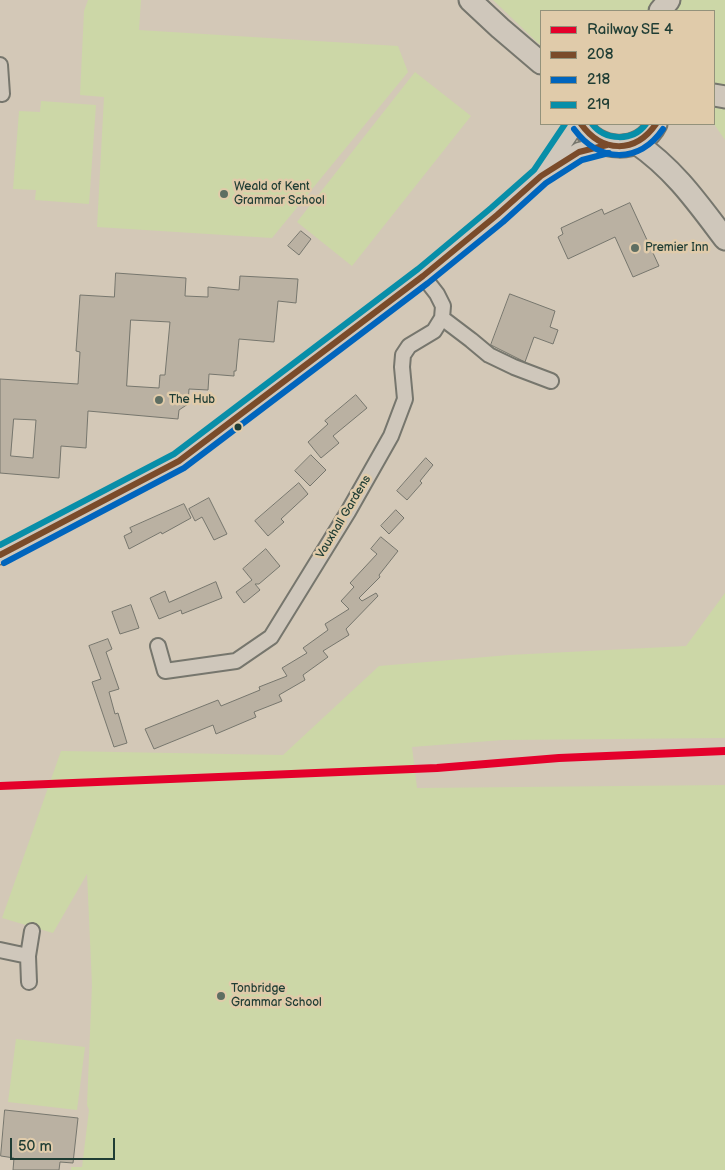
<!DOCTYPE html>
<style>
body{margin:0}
#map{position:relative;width:725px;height:1170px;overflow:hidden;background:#d3c8b7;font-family:"Balsamiq Sans",sans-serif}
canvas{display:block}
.legend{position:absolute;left:540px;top:10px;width:175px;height:115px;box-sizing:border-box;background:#e0cbaa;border:1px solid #93927b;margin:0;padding:6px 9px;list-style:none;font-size:15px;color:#1f3d34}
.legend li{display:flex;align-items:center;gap:10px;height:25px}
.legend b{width:25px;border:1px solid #93927b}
.scale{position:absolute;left:10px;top:1138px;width:105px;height:22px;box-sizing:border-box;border:2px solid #1f3d34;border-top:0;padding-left:6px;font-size:15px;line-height:18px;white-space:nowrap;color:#1f3d34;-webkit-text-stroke:4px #e0cbaa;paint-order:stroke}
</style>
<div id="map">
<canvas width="725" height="1170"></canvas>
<ul class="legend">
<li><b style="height:6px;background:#e4002b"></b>Railway SE 4</li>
<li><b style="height:6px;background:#7a4b2a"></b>208</li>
<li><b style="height:6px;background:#0065bd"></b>218</li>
<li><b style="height:6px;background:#088ea8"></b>219</li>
</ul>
<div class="scale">50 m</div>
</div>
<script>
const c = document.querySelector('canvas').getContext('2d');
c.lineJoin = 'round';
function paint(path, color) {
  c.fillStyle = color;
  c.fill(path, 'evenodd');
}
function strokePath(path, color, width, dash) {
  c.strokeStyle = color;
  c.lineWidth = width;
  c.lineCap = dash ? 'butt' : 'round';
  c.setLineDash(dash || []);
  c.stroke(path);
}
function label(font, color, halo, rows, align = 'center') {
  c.font = font + ' "Balsamiq Sans",sans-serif';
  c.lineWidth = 5;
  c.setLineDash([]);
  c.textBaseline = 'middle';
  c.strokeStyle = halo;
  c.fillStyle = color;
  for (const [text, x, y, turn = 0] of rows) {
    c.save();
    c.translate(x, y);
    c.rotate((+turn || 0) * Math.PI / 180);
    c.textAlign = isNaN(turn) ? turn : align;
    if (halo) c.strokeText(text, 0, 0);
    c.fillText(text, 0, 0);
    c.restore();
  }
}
const green = new Path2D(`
 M88,0H141L139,30L398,46L408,72L272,238L97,227L104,97L80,95L84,11Z
 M493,0H725V140L714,124V11H541V44H539Z
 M415,72L471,116L352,266L297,222Z
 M41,101L96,105L89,204L35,200L36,190L13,189L19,111L40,112Z
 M725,593V738L503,740L412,747L417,788L725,785V1170H71V1167H82L89,1110L87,1105L92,985L87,874L53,933L2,918L61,751L283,755L379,666L509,655L686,646Z
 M16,1039L85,1047L77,1110L8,1102Z`);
const building = new Path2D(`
 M630,203L659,266L633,277L615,237L568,259L558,237L563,234L561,228L602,209L604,214Z
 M301,231L311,239L299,255L288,246Z
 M116,273L186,278L185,296L208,297V287L239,290L240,276L298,279L296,303L278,301L274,342L239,339L236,371H234V376L209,374L208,390L189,389L188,404L179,410L178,419L88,411L86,448L61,446L59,478L0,473V379L78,384L80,352L76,351L80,295L114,297ZM131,320L170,322L165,375H160L159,388L127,386ZM14,419L36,420L33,458L11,456Z
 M510,294L555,311L550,327L558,330L553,344L534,337L525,362L491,345Z
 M356,395L367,408L333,436L339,443L321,458L308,442L328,424L325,421Z
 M311,455L326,470L310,486L295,471Z
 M426,458L433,465L420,481L422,483L407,500L397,491Z
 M299,483L308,494L281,519L284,522L268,536L255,521Z
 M209,498L227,534L214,540L202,517L195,521L189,509Z
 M184,504L191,518L162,534L161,532L129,549L124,536L132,532L130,528Z
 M396,510L404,518L389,534L381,526Z
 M381,537L398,551L379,575L380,577L359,598L362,601L376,593L378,596L346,629L349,635L323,651L328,657L303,675L305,680L279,695L282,701L254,712L256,717L216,734L213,725L154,749L145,729L218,700L221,706L260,690L259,687L287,676L282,668L307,653L303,648L328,630L325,624L349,609L341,601L354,587L350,583L377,554L371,549Z
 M266,549L280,566L259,584H255L260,590L244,603L236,592L252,580L243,569Z
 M216,582L222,598L182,614L181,610L159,619L150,598L165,591L169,602Z
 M131,605L139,628L120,634L112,612Z
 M108,639L112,649L106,652L119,689L109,692L115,714L118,713L127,743L114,747L92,682L101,679L89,646Z
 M5,1110L78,1118L73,1163L60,1162L59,1170H13L14,1158L1,1156Z`);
const minor = new Path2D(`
 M0,65L2,94
 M442,318L471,340L489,355L514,367L551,381
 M158,646L165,671L236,661L271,637L348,512L391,436L405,399L402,367L403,355L409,346L434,331L442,318L443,306L437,294L423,276
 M0,950L28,956L32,931
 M28,956L29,982`);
const major = new Path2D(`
 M544,171L575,124
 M0,555L179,461L423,276L497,215L541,176L579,152L607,145`);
const highway = new Path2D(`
 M470,0L500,28L541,63
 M660,11L669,0
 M714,95L725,97
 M581,124C596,152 641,155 656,124
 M636,143C674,169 697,202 725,239`);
const bus1 = new Path2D(`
 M581,124C602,153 635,154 656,124
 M0,555L179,461L423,276L497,215L541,176L579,152L607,145`);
const bus2 = new Path2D(`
 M574,129C599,163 639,164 663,129
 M4,563L184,468L428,283L503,222L546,183L582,160L609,153`);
const bus3 = new Path2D(`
 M592,124C605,141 633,142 646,124
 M0,545L174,454L418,269L491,208L534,170L565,124`);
const rail1 = new Path2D(`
 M0,786L437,768L559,758L725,751`);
const markers = [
 [224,194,5,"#5e6e62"],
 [635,248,5,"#5e6e62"],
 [159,400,5,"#5e6e62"],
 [238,427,4.5,"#1f3d34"],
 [221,996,5,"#5e6e62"]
];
const poiNames = [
 ["Weald of Kent",234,187],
 ["Grammar School",234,201],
 ["Premier Inn",645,248],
 ["The Hub",169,400],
 ["Tonbridge",231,989],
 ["Grammar School",231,1003]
];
const streetNames = [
 ["Vauxhall Gardens",344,517,-59]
];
paint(green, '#ccd7a7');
paint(building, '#bab1a2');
strokePath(building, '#76766d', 1);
strokePath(minor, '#76766d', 18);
strokePath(major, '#76766d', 21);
strokePath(highway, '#76766d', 25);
strokePath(minor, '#cfc7bb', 14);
strokePath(major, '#cfc7bb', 18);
strokePath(highway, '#cfc7bb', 21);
strokePath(bus1, '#7a4b2a', 6);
strokePath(bus2, '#0065bd', 6);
strokePath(bus3, '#088ea8', 6);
strokePath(rail1, '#e4002b', 8);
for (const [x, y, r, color] of markers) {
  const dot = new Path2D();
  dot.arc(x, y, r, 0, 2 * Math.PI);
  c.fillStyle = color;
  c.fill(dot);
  strokePath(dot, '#e0cbaa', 2);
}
label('12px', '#1f3d34', '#e0cbaa', poiNames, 'left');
label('12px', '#1f3d34', '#e0cbaa', streetNames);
</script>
